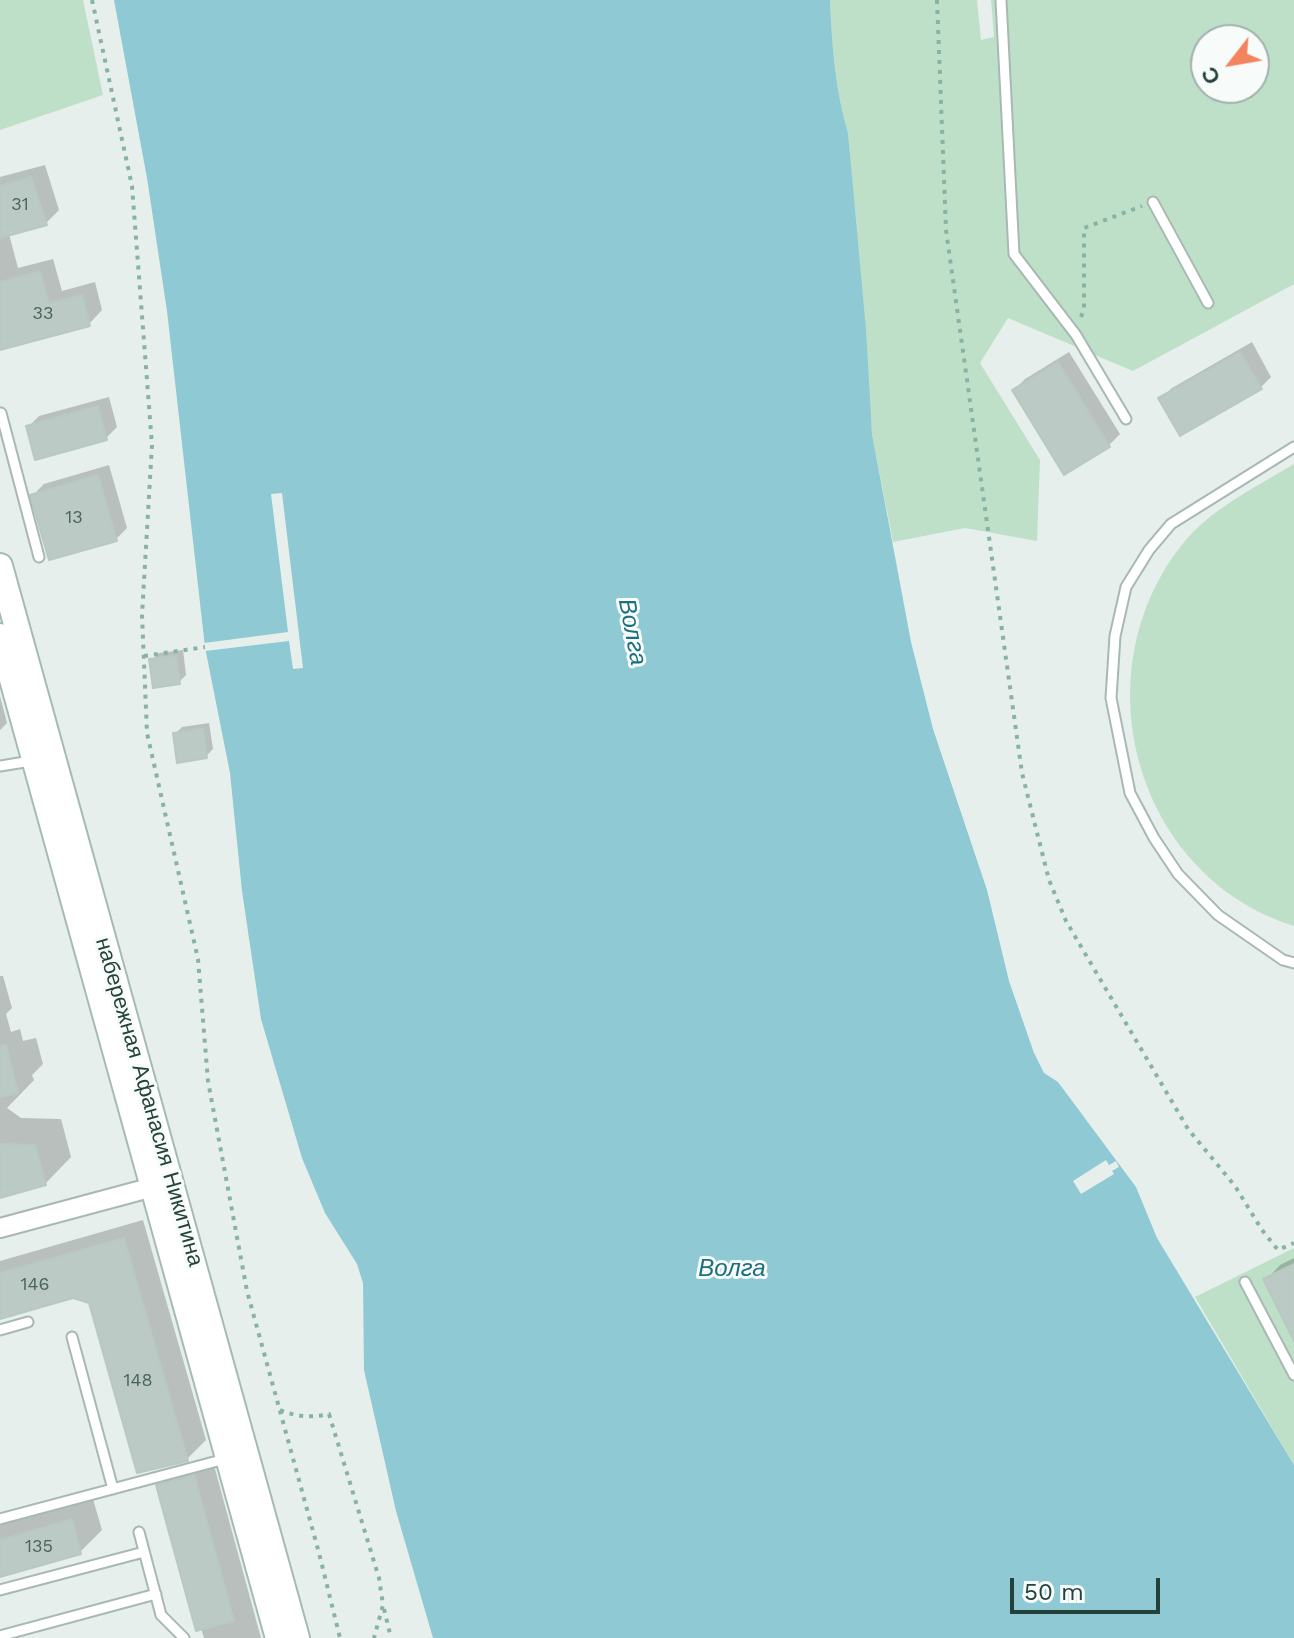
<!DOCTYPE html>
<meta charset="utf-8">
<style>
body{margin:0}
#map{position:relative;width:1294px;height:1638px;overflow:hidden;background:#e6efeb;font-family:"Work Sans",sans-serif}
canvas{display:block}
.north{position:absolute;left:1190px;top:24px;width:80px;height:80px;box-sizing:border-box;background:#f7fbf9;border:2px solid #a3b1ad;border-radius:50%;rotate:239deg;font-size:22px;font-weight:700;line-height:32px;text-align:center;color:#24423a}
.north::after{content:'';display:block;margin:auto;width:28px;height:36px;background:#f4845f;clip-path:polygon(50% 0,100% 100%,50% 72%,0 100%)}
.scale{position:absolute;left:1010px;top:1578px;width:150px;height:36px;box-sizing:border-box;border:4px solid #24423a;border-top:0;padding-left:10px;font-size:24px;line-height:28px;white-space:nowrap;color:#24423a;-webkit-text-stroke:6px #f7fbf9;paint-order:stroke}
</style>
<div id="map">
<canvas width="1294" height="1638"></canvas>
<div class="north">С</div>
<div class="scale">50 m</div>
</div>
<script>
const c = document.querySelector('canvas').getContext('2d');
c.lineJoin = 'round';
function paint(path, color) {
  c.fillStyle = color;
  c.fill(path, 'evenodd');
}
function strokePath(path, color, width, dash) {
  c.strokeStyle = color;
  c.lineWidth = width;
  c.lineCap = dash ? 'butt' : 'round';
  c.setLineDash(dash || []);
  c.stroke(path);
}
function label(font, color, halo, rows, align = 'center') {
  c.font = font + ' "Work Sans",sans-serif';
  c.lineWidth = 6;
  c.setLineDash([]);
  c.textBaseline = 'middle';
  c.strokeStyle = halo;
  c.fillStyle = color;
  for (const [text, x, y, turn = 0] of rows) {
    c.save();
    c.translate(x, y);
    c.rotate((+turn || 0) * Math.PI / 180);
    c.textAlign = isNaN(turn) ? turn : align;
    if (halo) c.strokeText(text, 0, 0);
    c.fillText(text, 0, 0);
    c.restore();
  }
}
const green = new Path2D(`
 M0,0H83L103,95L0,130Z
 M830,0H977L981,40L994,37L991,0H1294V284L1133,371L1008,318L980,363L1040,460L1037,541L965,528L893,542L872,434L848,133C835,89 832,46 830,0ZM1206,40H1254V88H1206Z
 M1294,464V926C1133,875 1079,669 1185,541C1214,507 1256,487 1294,464Z
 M1294,1248V1465L1195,1297Z`);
const water = new Path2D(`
 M114,0H830C832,46 835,89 848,133L866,330L872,434L911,642L933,729L987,890L1009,981L1034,1053L1044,1073L1058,1082L1136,1187L1157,1238L1294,1465V1638H433L396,1511L364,1370L363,1283L357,1264L325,1213L302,1158L261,1019L242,891L230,773L205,647L167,311L147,178Z`);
const pier = new Path2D(`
 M282,493L303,668L293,669L289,641L205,651V647L204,643L288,632L271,494Z
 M1106,1160L1109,1165L1116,1161L1119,1167L1112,1171L1114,1174L1081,1194L1073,1181Z`);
const shadow = new Path2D(`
 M45,165L59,210L46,223L9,234L18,268L53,259L62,291L95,282L102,310L89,324L0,348V177Z
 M1252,342L1271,377L1260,388L1161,398L1172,388Z
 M1069,352L1120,434L1109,445L1014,390L1025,379Z
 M109,397L117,427L106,438L28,427L39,416Z
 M109,465L127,528L116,539L33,495L44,484Z
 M183,650L186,675L179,682L152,660L159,653Z
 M0,696L7,723L0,730Z
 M209,723L213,749L206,756L175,734L182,727Z
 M0,976H3L12,1008L6,1014L11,1032L20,1029L23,1041L36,1038L43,1064L32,1075L34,1080L7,1108L21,1118L61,1119L71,1157L45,1184L0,1196Z
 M143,1220L206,1440L187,1459L91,1302L73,1296L0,1317V1261Z
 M1294,1258V1337L1266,1280L1280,1265Z
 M212,1458L261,1638H204L159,1486L177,1467Z
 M93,1499L102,1530L80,1552L0,1574V1525Z`);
const building = new Path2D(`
 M31,177L47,225L0,238V186Z
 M40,271L49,303L82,295L90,326L0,350V282Z
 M1240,352L1262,389L1180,436L1158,398Z
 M1058,362L1110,447L1064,475L1012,390Z
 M98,406L107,440L35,460L26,426Z
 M98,475L117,541L49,560L30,495Z
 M176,656L180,684L153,688L149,659Z
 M203,729L207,758L177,763L173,733Z
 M6,1045L18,1093L0,1097V1046Z
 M0,1144L35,1145L46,1185L0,1198Z
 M124,1238L188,1461L137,1473L89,1303L73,1298L0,1319V1273Z
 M1294,1264V1341L1263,1279Z
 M194,1475L234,1621L196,1631L156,1485Z
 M72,1519L81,1554L0,1577V1540Z`);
const path = new Path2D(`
 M92,0L132,186L152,445L142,615L147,733L198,959L208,1081L247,1291L319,1553L340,1638
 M937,0L946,230L1022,773L1049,880L1066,921L1188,1129L1235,1186L1262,1230L1278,1250L1294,1243
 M1081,317L1084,309V228L1142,206
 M144,656L205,647
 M280,1410C297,1417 310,1418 329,1414L379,1578L383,1605L374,1638
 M384,1609L391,1638`);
const service = new Path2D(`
 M1001,0L1014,254L1076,335L1126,419
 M1153,202L1208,303
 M1,413L39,557
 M1294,447L1171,524L1149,550L1126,587L1115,636L1111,698L1130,793L1154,838L1178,874L1218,915L1283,960L1294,963
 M0,766L31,761
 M1245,1282L1294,1375
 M0,1330L28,1322
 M72,1337L113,1489
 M0,1519L225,1459
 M139,1532L161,1615L184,1638
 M0,1590L144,1552
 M0,1636L156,1594`);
const minor = new Path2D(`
 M0,1228L153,1187`);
const secondary = new Path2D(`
 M0,566L297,1638
 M0,636L278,1638`);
const numberNames = [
 ["31",20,205],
 ["33",43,314],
 ["13",74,518],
 ["146",35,1285],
 ["148",138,1381],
 ["135",39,1547]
];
const streetNames = [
 ["набережная Афанасия Никитина",149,1102,74]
];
const waterNames = [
 ["Волга",632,632,79],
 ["Волга",732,1269]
];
paint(green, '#bfe0c8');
paint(water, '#8ec9d4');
paint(pier, '#e6efeb');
paint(shadow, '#0003');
paint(building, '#bbcac4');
strokePath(building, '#b8c9c2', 2);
strokePath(service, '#a8b8b2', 13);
strokePath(minor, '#a8b8b2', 22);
strokePath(secondary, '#a4bbb3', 28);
strokePath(path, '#86b3a5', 4, [4, 6]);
strokePath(service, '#fff', 9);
strokePath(minor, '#fff', 18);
strokePath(secondary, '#fff', 24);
label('18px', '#4a645c', null, numberNames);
label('22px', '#24423a', '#f7fbf9', streetNames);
label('italic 24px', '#1c6f80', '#f7fbf9', waterNames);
</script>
